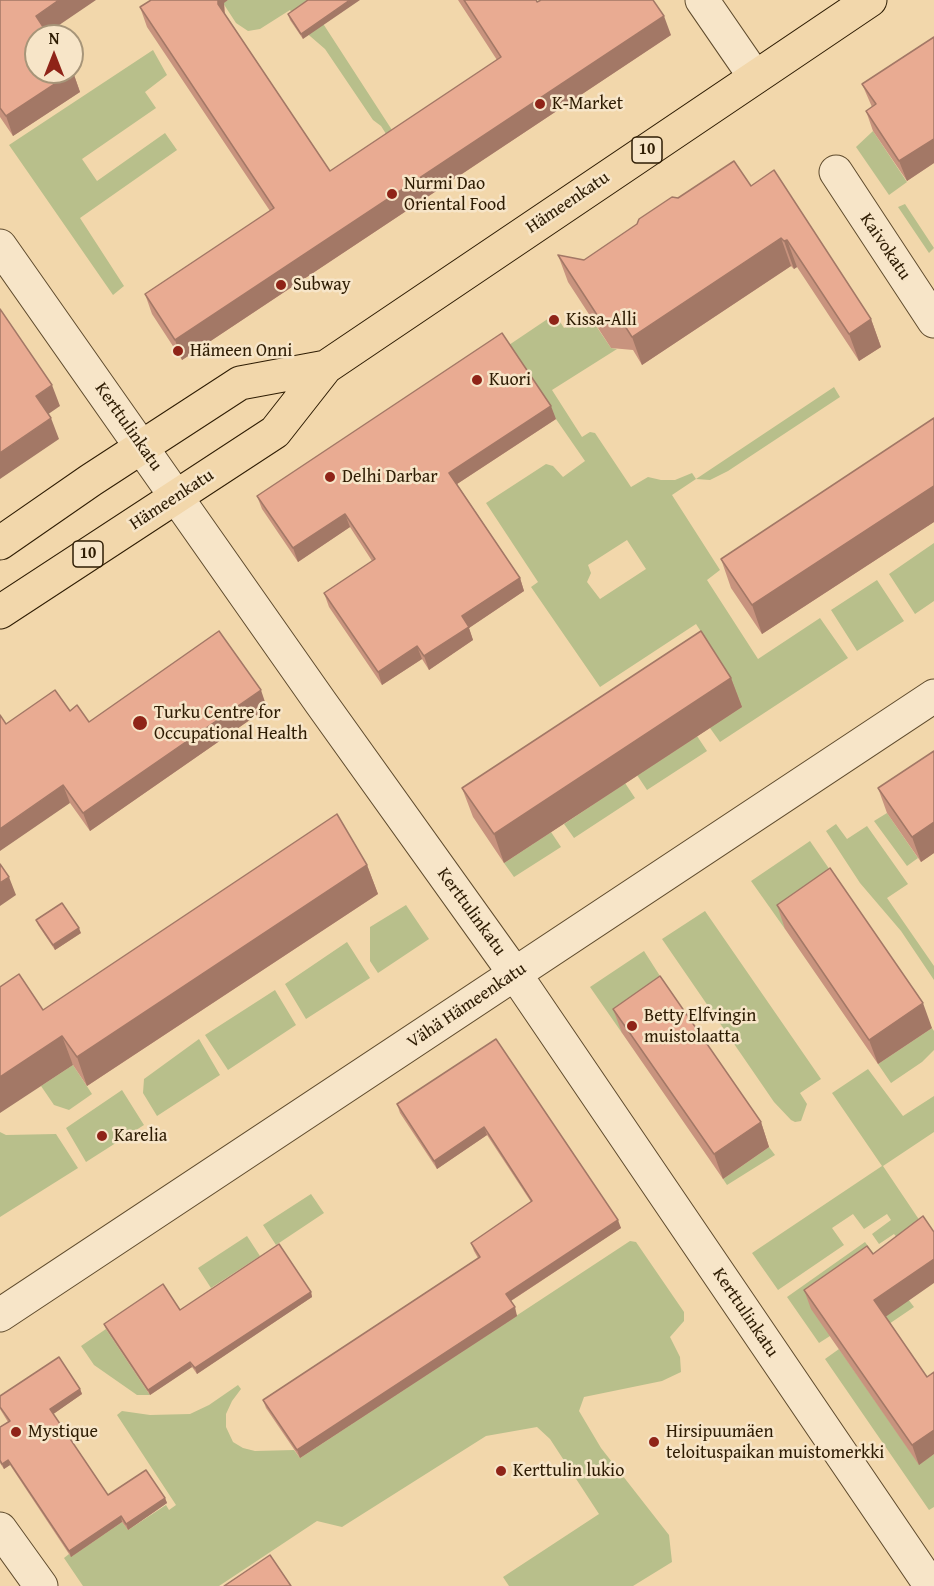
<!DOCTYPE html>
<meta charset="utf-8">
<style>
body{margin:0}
#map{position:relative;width:934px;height:1586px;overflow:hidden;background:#f2d7ab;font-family:"Gentium Book Plus",serif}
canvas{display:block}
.north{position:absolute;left:24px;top:24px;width:60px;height:60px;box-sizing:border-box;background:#f7e5c8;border:2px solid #a79579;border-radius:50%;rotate:0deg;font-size:16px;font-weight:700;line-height:24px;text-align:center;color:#2e1c03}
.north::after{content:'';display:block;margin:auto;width:21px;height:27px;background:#8f2418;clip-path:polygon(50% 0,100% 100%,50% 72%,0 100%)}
</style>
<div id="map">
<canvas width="934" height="1586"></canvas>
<div class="north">N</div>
</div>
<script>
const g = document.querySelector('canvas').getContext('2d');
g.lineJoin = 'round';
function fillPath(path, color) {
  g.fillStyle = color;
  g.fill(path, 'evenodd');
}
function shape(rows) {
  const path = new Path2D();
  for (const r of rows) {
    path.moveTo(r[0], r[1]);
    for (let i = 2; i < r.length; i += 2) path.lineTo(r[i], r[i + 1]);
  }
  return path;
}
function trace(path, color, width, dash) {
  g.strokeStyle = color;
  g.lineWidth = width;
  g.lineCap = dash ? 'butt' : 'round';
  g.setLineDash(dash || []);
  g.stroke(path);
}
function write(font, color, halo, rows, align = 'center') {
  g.font = font + ' "Gentium Book Plus",serif';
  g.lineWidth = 5;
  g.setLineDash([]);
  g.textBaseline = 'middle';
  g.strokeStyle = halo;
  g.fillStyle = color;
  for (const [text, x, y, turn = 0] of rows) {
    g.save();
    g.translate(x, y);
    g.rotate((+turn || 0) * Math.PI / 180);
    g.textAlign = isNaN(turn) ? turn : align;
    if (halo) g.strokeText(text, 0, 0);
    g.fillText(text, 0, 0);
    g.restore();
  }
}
fillPath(shape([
 [228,0,318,0,311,5,403,147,397,151,381,126,373,120,325,49,303,30,290,10,260,29,248,31,236,23,223,3],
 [153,50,167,75,145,92,156,108,82,159,97,181,165,133,177,150,80,218,124,286,113,295,9,145],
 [873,131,907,182,889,195,856,147],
 [905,204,934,248,929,253,898,207],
 [555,314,564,328,587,316,590,317,611,348,617,349,552,390,582,437,590,432,595,433,631,487,648,477,661,480,675,480,692,473,696,479,834,387,840,397,728,471,710,480,696,479,672,495,720,570,707,580,758,659,820,618,848,658,720,742,710,728,711,660,717,656,696,624,600,687,531,587,538,582,486,503,546,464,553,466,563,477,585,461,506,347],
 [627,540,646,569,600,599,587,582,591,573,588,565],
 [934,543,934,601,915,614,889,574],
 [877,580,904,621,857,651,831,610],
 [697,736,707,751,647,790,637,775],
 [625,783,635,798,574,838,564,824],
 [887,813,918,858,907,866,874,821],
 [836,824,847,839,867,826,908,884,887,898,934,966,934,980,901,931,860,883,826,831],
 [551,832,561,847,514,877,504,863],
 [810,841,843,889,785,929,751,881],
 [406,905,429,939,378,973,370,961,370,927],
 [705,911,821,1079,800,1093,807,1104,801,1121,795,1122,791,1120,774,1102,662,939],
 [347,942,370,978,306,1019,285,984],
 [644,951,667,987,622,1033,590,987],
 [275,990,296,1025,228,1070,205,1035],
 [932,1028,934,1031,934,1050,922,1062,891,1083,878,1064],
 [199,1039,220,1075,157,1116,143,1093,144,1079],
 [73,1065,92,1094,69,1110,54,1105,41,1086],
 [868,1069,903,1116,934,1096,934,1132,883,1166,922,1224,899,1240,894,1234,879,1244,872,1234,891,1220,887,1214,864,1229,853,1214,832,1228,844,1245,778,1290,752,1253,882,1166,832,1093],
 [122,1090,144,1125,86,1162,66,1128],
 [0,1132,6,1135,56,1134,78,1168,0,1217],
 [769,1147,775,1155,727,1185,723,1179],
 [311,1194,324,1213,276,1245,263,1225],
 [247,1236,260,1256,211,1288,198,1268],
 [630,1241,636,1242,684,1312,684,1321,670,1337,680,1357,681,1372,662,1381,584,1397,579,1411,601,1448,669,1535,672,1562,633,1586,509,1586,503,1577,599,1514,550,1439,537,1427,486,1436,342,1527,317,1521,219,1586,83,1586,64,1558,69,1554,72,1556,122,1522,128,1530,166,1505,169,1510,176,1505,117,1415,122,1411,150,1415,190,1414,209,1405,238,1385,241,1389,232,1401,226,1414,226,1427,233,1442,243,1448,255,1451,294,1450,300,1458],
 [865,1242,914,1307,886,1326,830,1336,819,1343,787,1297],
 [106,1329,150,1395,137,1395,94,1365,81,1346],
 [839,1349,919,1464,934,1454,934,1507,929,1510,825,1359]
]), '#b8bf8b');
const minor = shape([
 [702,0,755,77],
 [836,172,934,321],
 [0,246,321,703,515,974,931,1586],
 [0,1315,934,696],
 [0,1529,41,1586]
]);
const highway = shape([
 [0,543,91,480,240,383,326,367],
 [0,612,275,432,326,367,870,0]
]);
trace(minor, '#5f4b2d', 35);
trace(highway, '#2e1c03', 35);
trace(minor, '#f7e5c8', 33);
trace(highway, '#f2d7ab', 33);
fillPath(shape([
 [0,0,47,33,73,72,80,92,13,136,0,117],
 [308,0,303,39,290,20,288,14],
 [458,0,536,0,537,2,671,35,182,360,152,314,145,294,270,211,147,27,140,7,224,3,225,14,330,171,497,60],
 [934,37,934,163,907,181,873,131,866,111,872,107,862,84],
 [751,186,871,319,881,347,859,361,797,267,794,269,791,266,642,365,633,350,611,348,568,282,558,255,584,260,678,198],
 [934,418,934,522,762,634,731,588,721,559],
 [556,419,457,484,520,578,524,591,469,628,473,640,429,670,422,659,382,685,329,607,324,593,372,561,350,527,298,562,262,509,257,496],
 [731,678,742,707,504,863,473,817,462,788],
 [267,708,90,831,70,803,6,724,70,711,89,722],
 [934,751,934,853,921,862,887,813,878,788],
 [367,865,378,894,87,1086,73,1065,43,1010],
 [777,905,932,1028,878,1064,785,929],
 [36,920,81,933,55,950,38,925],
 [613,1009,761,1122,769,1147,723,1179,622,1033],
 [496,1039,621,1228,511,1301,517,1316,300,1458,266,1408,263,1400,478,1258,474,1251,471,1243,531,1202,487,1135,437,1169,400,1113,397,1104],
 [804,1290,886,1317,927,1377,934,1372,934,1454,919,1465,811,1309],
 [311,1292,312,1297,197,1374,192,1367,150,1395,106,1329,104,1324,180,1310],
 [80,1389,82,1394,53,1414,108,1495,165,1498,167,1503,128,1530,122,1522,71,1557,10,1465,4,1469,0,1463,0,1427,8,1422,0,1409,0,1396]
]), '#c8937e');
fillPath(shape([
 [59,0,96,0,43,36,36,16],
 [218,0,228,0,224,3,225,24,218,4],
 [350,0,360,0,303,39,301,34],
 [664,16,671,35,182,360,175,340],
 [73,72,80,92,13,136,6,116],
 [934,139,934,163,907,181,899,161],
 [781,238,791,266,642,365,632,337],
 [787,240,797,267,794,269,784,241],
 [871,319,881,347,859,361,849,334],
 [52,385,60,406,44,417,36,396],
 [551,406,556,419,454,486,449,473],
 [51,418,59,439,0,479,0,453],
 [934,486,934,522,762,634,752,605],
 [345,514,350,527,298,562,293,548],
 [520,578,524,591,469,628,473,640,429,670,424,656,462,616],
 [417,646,422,659,382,685,378,672],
 [731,678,742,707,504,863,494,834],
 [261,690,267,708,90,831,83,813],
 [63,785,70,803,0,851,0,829],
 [934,822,934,853,921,862,912,837],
 [367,865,378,894,87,1086,77,1057],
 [9,877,16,895,0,906,0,883],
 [79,928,81,933,55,950,53,945],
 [923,1003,932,1028,878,1064,869,1040],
 [62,1036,73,1065,0,1113,0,1077],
 [761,1122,769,1147,723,1179,714,1154],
 [484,1127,487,1135,437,1169,434,1161],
 [618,1220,621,1228,509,1302,506,1294],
 [934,1259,934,1283,881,1320,874,1300],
 [311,1292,312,1297,197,1374,195,1368],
 [515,1307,517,1316,300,1458,297,1450],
 [190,1362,192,1367,150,1395,148,1390],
 [80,1389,82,1394,52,1415,50,1409],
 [934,1430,934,1454,919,1465,912,1445],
 [8,1460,10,1465,4,1469,2,1464],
 [165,1498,167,1503,128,1530,126,1524],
 [121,1516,122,1522,71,1557,69,1551]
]), '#a37866');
const building = shape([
 [0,0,59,0,36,16,49,36,36,36,36,72,72,72,72,70,73,72,6,116,0,108,0,0],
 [151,0,218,0,218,4,330,171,501,57,464,0,536,0,537,2,541,0,653,0,664,16,175,340,145,294,274,208,140,7,151,0],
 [308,0,350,0,301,34,288,14,308,0],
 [934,37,934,139,899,161,866,111,876,104,862,84,934,37],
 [734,161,751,186,774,170,871,319,849,334,787,240,784,241,781,238,632,337,623,323,601,321,558,255,584,260,637,224,639,219,672,197,678,198,734,161],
 [0,309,52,385,36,396,51,418,0,453,0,309],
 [502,333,551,406,449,473,520,578,462,616,469,627,424,656,417,646,378,672,324,593,375,559,345,514,293,548,257,496,502,333],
 [934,418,934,486,752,605,721,559,934,418],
 [219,631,261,690,83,813,63,785,0,829,0,715,6,724,55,690,70,711,77,705,89,722,219,631],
 [701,631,731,678,494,834,462,788,701,631],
 [934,751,934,822,912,837,878,788,934,751],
 [337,814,367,865,77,1057,62,1036,0,1077,0,987,19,974,43,1010,337,814],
 [0,864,9,877,0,883,0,864],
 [830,868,923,1003,869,1040,777,905,830,868],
 [62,903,79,928,53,945,36,920,62,903],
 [660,976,761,1122,714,1154,613,1009,660,976],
 [496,1039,618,1220,506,1294,515,1307,297,1450,263,1400,480,1257,471,1243,532,1201,484,1127,434,1161,397,1104,496,1039],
 [923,1216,934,1232,934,1259,874,1300,927,1377,934,1372,934,1430,912,1445,804,1290,867,1246,873,1254,923,1216],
 [279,1244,311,1292,195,1368,190,1362,148,1390,104,1324,163,1284,180,1310,279,1244],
 [59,1357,80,1389,50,1409,108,1495,146,1470,165,1498,126,1524,121,1516,69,1551,8,1460,2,1464,0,1460,0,1427,10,1421,0,1407,0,1396,59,1357],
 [270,1555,291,1586,224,1586,270,1555]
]);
fillPath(building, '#e9ab92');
trace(building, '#a37866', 1.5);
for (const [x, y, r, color] of [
 [540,104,6,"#8f2418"],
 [392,194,6,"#8f2418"],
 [281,285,6,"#8f2418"],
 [554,320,6,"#8f2418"],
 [178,351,6,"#8f2418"],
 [477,380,6,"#8f2418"],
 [330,477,6,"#8f2418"],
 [140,723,8,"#8f2418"],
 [632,1026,6,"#8f2418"],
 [102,1136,6,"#8f2418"],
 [16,1432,6,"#8f2418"],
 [654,1442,6,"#8f2418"],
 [501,1471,6,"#8f2418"]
]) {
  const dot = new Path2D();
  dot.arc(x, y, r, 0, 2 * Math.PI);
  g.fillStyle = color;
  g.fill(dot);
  trace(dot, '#f7e5c8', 2);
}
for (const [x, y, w] of [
 [647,150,30],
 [88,554,30]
]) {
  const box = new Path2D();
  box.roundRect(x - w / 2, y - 13, w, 26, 4.5);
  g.fillStyle = '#f7e5c8';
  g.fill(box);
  trace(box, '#2e1c03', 1.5);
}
write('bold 16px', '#2e1c03', null, [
 ["10",647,150],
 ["10",88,554]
]);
write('18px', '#2e1c03', '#f7e5c8', [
 ["K-Market",552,104],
 ["Nurmi Dao",404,184],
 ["Oriental Food",404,205],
 ["Subway",293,285],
 ["Kissa-Alli",566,320],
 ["Hämeen Onni",190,351],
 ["Kuori",489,380],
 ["Delhi Darbar",342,477],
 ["Turku Centre for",154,713],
 ["Occupational Health",154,734],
 ["Betty Elfvingin",644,1016],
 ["muistolaatta",644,1037],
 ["Karelia",114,1136],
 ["Mystique",28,1432],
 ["Hirsipuumäen",666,1432],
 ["teloituspaikan muistomerkki",666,1453],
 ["Kerttulin lukio",513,1471]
], 'left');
write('18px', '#2e1c03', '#f7e5c8', [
 ["Hämeenkatu",568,203,-34],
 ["Kaivokatu",885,247,56],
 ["Kerttulinkatu",128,427,55],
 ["Hämeenkatu",172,500,-33],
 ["Kerttulinkatu",471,912,54],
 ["Vähä Hämeenkatu",467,1006,-34],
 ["Kerttulinkatu",745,1313,56]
]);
</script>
